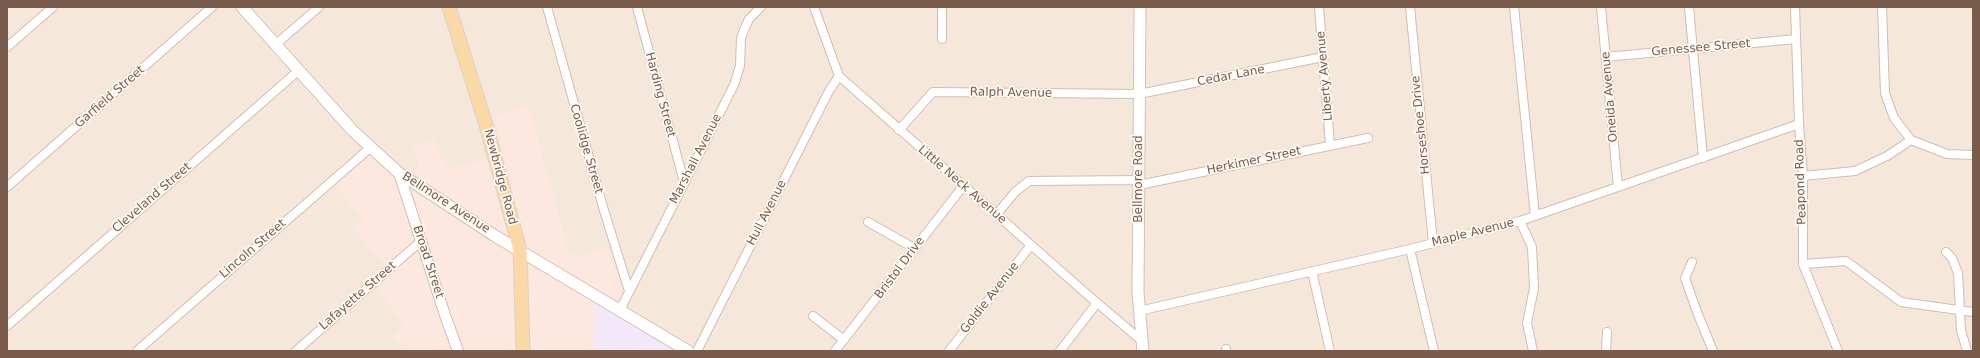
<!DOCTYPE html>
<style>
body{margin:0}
#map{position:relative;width:1980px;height:358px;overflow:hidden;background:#fdf6ec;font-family:"DejaVu Sans",sans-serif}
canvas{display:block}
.frame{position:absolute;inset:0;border:8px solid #7a5c4d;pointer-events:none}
</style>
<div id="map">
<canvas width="1980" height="358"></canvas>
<div class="frame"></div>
</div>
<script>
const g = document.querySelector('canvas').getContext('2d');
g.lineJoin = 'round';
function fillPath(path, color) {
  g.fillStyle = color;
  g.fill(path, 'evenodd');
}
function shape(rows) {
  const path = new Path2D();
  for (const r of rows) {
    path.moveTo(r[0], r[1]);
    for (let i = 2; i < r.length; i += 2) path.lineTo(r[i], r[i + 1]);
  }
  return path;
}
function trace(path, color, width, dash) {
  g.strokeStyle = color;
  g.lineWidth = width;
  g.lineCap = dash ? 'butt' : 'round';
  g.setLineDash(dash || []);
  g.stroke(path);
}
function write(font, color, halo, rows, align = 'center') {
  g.font = font + ' "DejaVu Sans",sans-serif';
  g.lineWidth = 3.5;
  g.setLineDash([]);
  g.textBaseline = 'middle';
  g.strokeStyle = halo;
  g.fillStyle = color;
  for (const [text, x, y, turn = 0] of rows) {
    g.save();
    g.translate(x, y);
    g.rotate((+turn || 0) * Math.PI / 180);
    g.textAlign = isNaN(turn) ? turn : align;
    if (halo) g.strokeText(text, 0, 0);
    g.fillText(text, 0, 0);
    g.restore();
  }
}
fillPath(shape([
 [7,7,1973,7,1973,351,7,351]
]), '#f5e8da');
fillPath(shape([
 [528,105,569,252,579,256,607,247,622,290,608,311,595,303,594,351,404,351,393,337,404,324,377,289,388,279,383,263,353,228,364,219,332,182,370,150,405,178,419,170,414,146,434,139,447,171,505,152,493,116]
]), '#fde8e0');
fillPath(shape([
 [595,303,608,311,676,351,594,351]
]), '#f3e8fa');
const minor = shape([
 [547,7,603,207,629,291],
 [637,7,684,182],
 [814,7,839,76,1089,296,1142,341],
 [1319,7,1330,145],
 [1410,7,1433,243],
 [1514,7,1535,216],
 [1601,7,1618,187],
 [1689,7,1703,158],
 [1795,7,1799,124,1803,176,1803,264,1838,351],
 [1882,7,1885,93,1894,118,1911,140,1947,154,1973,155],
 [942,39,942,7],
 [275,45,319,7],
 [7,47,53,7],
 [1606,57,1796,39],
 [899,130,933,92,1139,94,1323,57],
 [1803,176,1855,171,1887,156,1911,140],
 [1139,185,1368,138],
 [7,187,212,7],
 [996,215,1015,192,1029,181,1139,180],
 [1520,221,1532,247,1534,288,1527,323,1533,351],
 [868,222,914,248],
 [1410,249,1434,351],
 [1946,252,1952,258,1958,273,1961,330,1967,351],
 [1692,262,1685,278,1697,312,1713,351],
 [1803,264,1846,261,1901,302,1973,312],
 [1312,271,1330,351],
 [620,310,734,85,740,66,741,38,744,30,749,19,761,7],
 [1139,311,1410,249,1520,221,1799,124],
 [813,316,844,340],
 [7,326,298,71],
 [1226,349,1226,351],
 [137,351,370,148],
 [296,351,421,241],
 [697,351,829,91,839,76],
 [835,351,964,185],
 [949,351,1031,245],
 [1060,351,1097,303],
 [1606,351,1607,332]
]);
const tertiary = shape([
 [399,173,446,318,458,351]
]);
const secondary = shape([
 [242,7,353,131,399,173,495,236,688,351],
 [1140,7,1138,292,1143,351]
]);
const primary = shape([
 [449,7,486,125,520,250,523,351]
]);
trace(minor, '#d1beb0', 10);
trace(tertiary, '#d1beb0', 12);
trace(secondary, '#d6c0b0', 13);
trace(primary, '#dad1cd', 15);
trace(minor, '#fff', 8);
trace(tertiary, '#fff', 10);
trace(secondary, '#fff', 11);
trace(primary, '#fbd9a5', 13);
write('12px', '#7a5c4d', '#fffaf3', [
 ["Genessee Street",1701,48,-5],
 ["Cedar Lane",1231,76,-11],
 ["Liberty Avenue",1325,76,-95],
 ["Ralph Avenue",1011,93,1],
 ["Harding Street",660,95,75],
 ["Garfield Street",110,97,-41],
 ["Oneida Avenue",1610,97,-95],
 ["Horseshoe Drive",1421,125,-96],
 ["Coolidge Street",586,149,74],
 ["Marshall Avenue",696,159,-63],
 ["Herkimer Street",1254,161,-12],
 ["Newbridge Road",500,177,75],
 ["Bellmore Road",1139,179,-90],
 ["Peapond Road",1801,182,-92],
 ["Little Neck Avenue",962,185,41],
 ["Cleveland Street",152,198,-41],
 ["Bellmore Avenue",446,203,33],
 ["Hull Avenue",767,213,-63],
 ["Maple Avenue",1473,233,-14],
 ["Lincoln Street",253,249,-41],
 ["Broad Street",428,262,72],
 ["Bristol Drive",900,268,-53],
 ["Lafayette Street",358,296,-41],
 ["Goldie Avenue",990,298,-52]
]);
</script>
